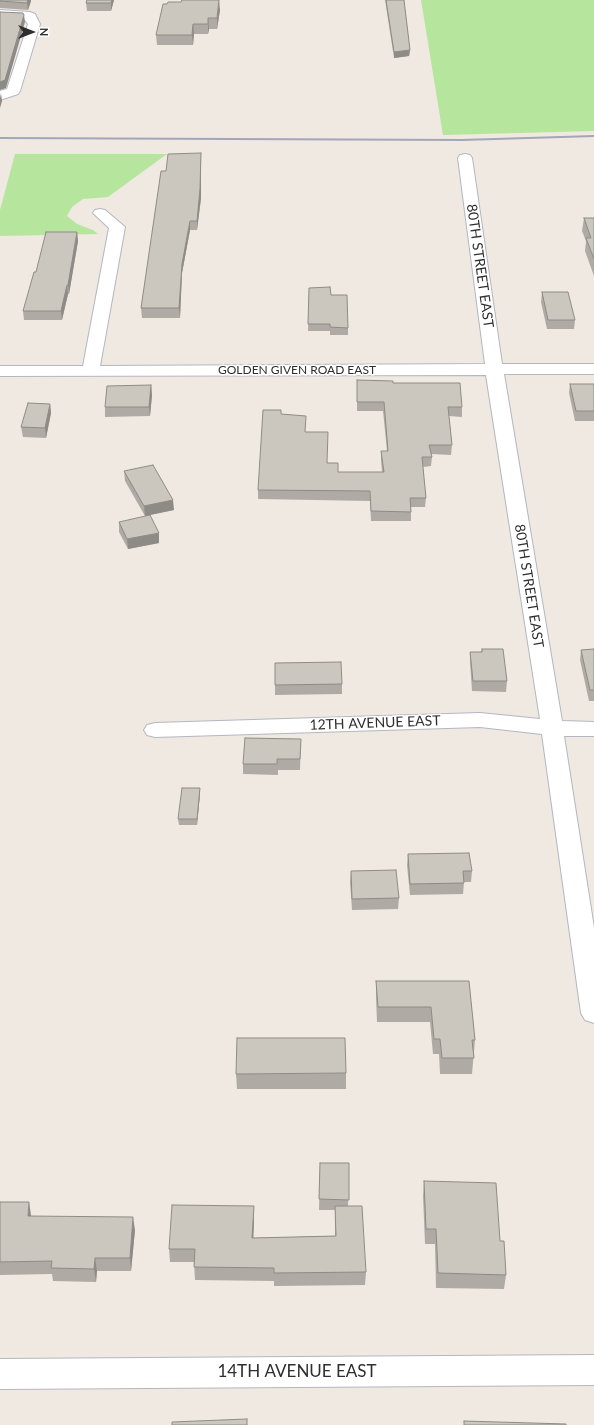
<!DOCTYPE html>
<style>
body{margin:0}
#map{position:relative;width:594px;height:1425px;overflow:hidden;background:#efe9e1;font-family:Lato,sans-serif}
canvas{display:block}
.north{position:absolute;left:12px;top:12px;width:40px;height:40px;-webkit-text-stroke:3px #fff;paint-order:stroke;rotate:90deg;font-size:11px;font-weight:700;line-height:16px;text-align:center;color:#2e2e2e}
.north::after{content:'';display:block;margin:auto;width:14px;height:18px;background:#2e2e2e;clip-path:polygon(50% 0,100% 100%,50% 72%,0 100%)}
</style>
<div id="map">
<canvas width="594" height="1425"></canvas>
<div class="north">N</div>
</div>
<script>
const g = document.querySelector('canvas').getContext('2d');
g.lineJoin = 'round';
function fillPath(path, color) {
  g.fillStyle = color;
  g.fill(path, 'evenodd');
}
function shape(rows) {
  const path = new Path2D();
  for (const r of rows) {
    path.moveTo(r[0], r[1]);
    for (let i = 2; i < r.length; i += 2) path.lineTo(r[i], r[i + 1]);
  }
  return path;
}
function trace(path, color, width, dash) {
  g.strokeStyle = color;
  g.lineWidth = width;
  g.lineCap = dash ? 'butt' : 'round';
  g.setLineDash(dash || []);
  g.stroke(path);
}
function write(font, color, halo, rows, align = 'center') {
  g.font = font + ' Lato,sans-serif';
  g.lineWidth = 3;
  g.setLineDash([]);
  g.textBaseline = 'middle';
  g.strokeStyle = halo;
  g.fillStyle = color;
  for (const [text, x, y, turn = 0] of rows) {
    g.save();
    g.translate(x, y);
    g.rotate((+turn || 0) * Math.PI / 180);
    g.textAlign = isNaN(turn) ? turn : align;
    if (halo) g.strokeText(text, 0, 0);
    g.fillText(text, 0, 0);
    g.restore();
  }
}
fillPath(shape([
 [421,0,594,0,594,131,443,135],
 [15,154,167,154,108,197,83,199,72,207,67,216,77,224,93,230,98,234,0,236,0,210]
]), '#b6e59e');
const minor = shape([
 [0,10,30,12,35,14,40,24,20,91,18,94,0,100,0,91,7,89,28,24,24,19,0,18,0,10],
 [465,154,470,155,472,158,502,364,594,364,594,374,504,374,562,721,594,722,594,736,564,736,594,928,594,1023,585,1020,581,1013,542,734,480,727,155,737,147,735,144,730,147,725,155,723,480,713,540,719,486,375,0,376,0,366,83,366,109,228,93,213,95,210,100,209,105,210,125,227,100,366,485,364,458,158,460,155,465,154],
 [594,1355,594,1385,0,1389,0,1359,594,1355]
]);
trace(minor, '#b4b7c1', 2);
fillPath(minor, '#fff');
trace(shape([
 [0,138,462,140,594,136]
]), '#a3a6b8', 2);
fillPath(shape([
 [0,0,31,0,31,1,28,10,0,8],
 [114,0,111,11,87,11,86,3],
 [385,0,404,0,410,50,409,56,394,58],
 [220,10,217,29,209,29,208,34,194,34,193,45,157,45,156,35],
 [201,153,201,198,197,230,190,230,182,273,180,318,142,318,141,308,166,171],
 [584,218,594,218,594,276,585,251,586,241,582,231],
 [77,232,78,241,69,294,68,294,62,320,24,320,23,311,36,272],
 [309,288,331,295,348,328,348,335,330,335,330,331,308,331],
 [542,292,575,320,574,329,547,329,541,302],
 [357,380,393,383,462,407,462,417,449,416,452,445,451,455,431,454,432,457,431,466,423,467,426,498,425,507,411,507,411,521,371,521,370,501,258,499,258,490,281,414,328,463,338,472,382,472,381,460,381,451,387,451,383,411,357,411],
 [570,384,594,384,594,421,575,421,569,393],
 [151,385,152,395,150,416,105,417,105,407],
 [50,404,51,413,46,438,23,437,21,427],
 [124,471,174,510,145,516,125,481],
 [119,522,159,543,128,549,119,532],
 [482,649,507,681,506,692,472,691,470,662,470,652,481,652],
 [594,649,594,701,589,701,580,660,581,650],
 [275,663,342,684,342,694,275,695],
 [301,739,300,770,278,770,278,775,243,774,243,764],
 [200,788,200,794,197,825,179,825,178,819],
 [408,854,472,871,471,882,464,882,463,894,410,895,407,865],
 [351,871,399,898,398,909,352,910,350,882],
 [376,981,469,981,475,1040,472,1074,440,1074,439,1054,433,1054,430,1022,377,1022,376,997],
 [346,1073,346,1089,237,1089,236,1074],
 [320,1163,349,1163,348,1206,366,1272,365,1285,274,1286,274,1281,195,1280,194,1262,170,1262,169,1249,254,1219,253,1238,335,1236,335,1210,319,1210],
 [424,1181,500,1241,506,1275,504,1289,436,1288,435,1244,425,1244,423,1196],
 [0,1202,31,1216,135,1230,131,1271,97,1271,96,1282,53,1281,52,1274,0,1275]
]), '#afaba4');
fillPath(shape([
 [28,0,31,0,31,1,28,10,27,3],
 [112,0,114,0,111,11,111,3],
 [219,0,220,10,217,29,217,18],
 [24,15,25,22,6,88,0,90,0,82],
 [208,18,209,29,208,34],
 [193,24,194,34,193,45,192,35],
 [410,50,409,56,394,58,394,52],
 [1,93,2,101,0,108,0,98],
 [201,153,201,198,197,230,197,221],
 [190,221,190,230,182,273,180,318,179,308,182,264],
 [77,232,78,241,69,294,68,285],
 [67,285,68,294,62,320,61,311],
 [151,385,152,395,150,416,149,407],
 [50,404,51,413,46,438,45,428],
 [173,500,174,510,145,516,144,506],
 [159,533,159,543,128,549,127,539],
 [200,788,200,794,197,825,197,819],
 [29,1202,31,1215,30,1229,28,1216],
 [254,1206,254,1219,253,1251,252,1238],
 [133,1217,135,1230,131,1271,130,1258],
 [95,1258,97,1271,96,1282,94,1269]
]), '#8e8b86');
const building = shape([
 [0,0,28,0,27,3,0,1,0,0],
 [87,0,112,0,111,3,86,3,87,0],
 [182,0,219,0,217,18,208,18,208,24,193,24,192,35,156,35,163,4,167,4,168,2,181,2,182,0],
 [386,0,404,0,410,50,394,52,386,0],
 [0,12,23,13,24,15,5,80,0,82,0,12],
 [201,153,200,189,197,221,190,221,182,264,179,308,141,308,161,171,166,171,168,154,201,153],
 [584,218,594,218,594,259,586,238,591,238,584,218],
 [46,232,77,232,68,285,67,285,61,311,23,311,34,272,36,272,46,232],
 [330,287,331,295,347,295,348,328,330,327,330,324,308,324,309,288,330,287],
 [542,292,568,292,575,320,548,320,542,292],
 [357,380,393,381,393,383,460,383,462,407,448,407,452,445,429,445,432,457,422,457,426,498,410,498,411,512,371,511,370,491,258,490,263,410,281,410,281,414,306,416,305,432,328,432,327,463,338,463,338,472,384,472,381,451,388,451,384,402,357,402,357,380],
 [570,384,594,384,594,411,576,411,570,384],
 [151,385,149,407,105,407,107,386,151,385],
 [28,403,50,404,45,428,21,427,28,403],
 [153,465,173,500,144,506,124,471,153,465],
 [150,515,159,533,127,539,119,522,150,515],
 [482,649,503,649,507,681,473,681,470,652,482,652,482,649],
 [594,649,594,690,590,690,581,650,594,649],
 [341,662,342,684,275,685,275,663,341,662],
 [245,738,301,739,300,759,277,759,277,764,243,764,245,738],
 [182,788,200,788,197,819,178,819,182,788],
 [469,853,472,871,463,871,464,883,410,884,408,854,469,853],
 [396,870,399,898,352,899,351,871,396,870],
 [376,981,469,981,475,1040,472,1040,474,1058,442,1058,440,1039,434,1039,431,1007,378,1007,376,981],
 [237,1038,345,1038,346,1073,236,1074,237,1038],
 [320,1163,349,1163,349,1200,319,1199,320,1163],
 [424,1181,496,1183,500,1241,504,1241,506,1275,438,1273,436,1229,426,1229,424,1181],
 [0,1202,29,1202,28,1216,133,1217,130,1258,95,1258,94,1269,51,1268,52,1261,0,1262,0,1202],
 [172,1205,254,1206,252,1238,336,1236,335,1206,362,1206,366,1272,274,1273,274,1268,194,1267,195,1249,169,1249,172,1205],
 [247,1419,247,1425,172,1425,172,1422,247,1419],
 [464,1421,566,1424,566,1425,464,1425,464,1421]
]);
fillPath(building, '#cbc7bf');
trace(building, '#8e8b86', 1);
write('12px', '#2e2e2e', '#fff', [
 ["GOLDEN GIVEN ROAD EAST",297,370]
]);
write('14px', '#2e2e2e', '#fff', [
 ["80TH STREET EAST",480,266,82],
 ["80TH STREET EAST",529,586,81],
 ["12TH AVENUE EAST",375,723,-2]
]);
write('17px', '#2e2e2e', '#fff', [
 ["14TH AVENUE EAST",297,1372]
]);
</script>
